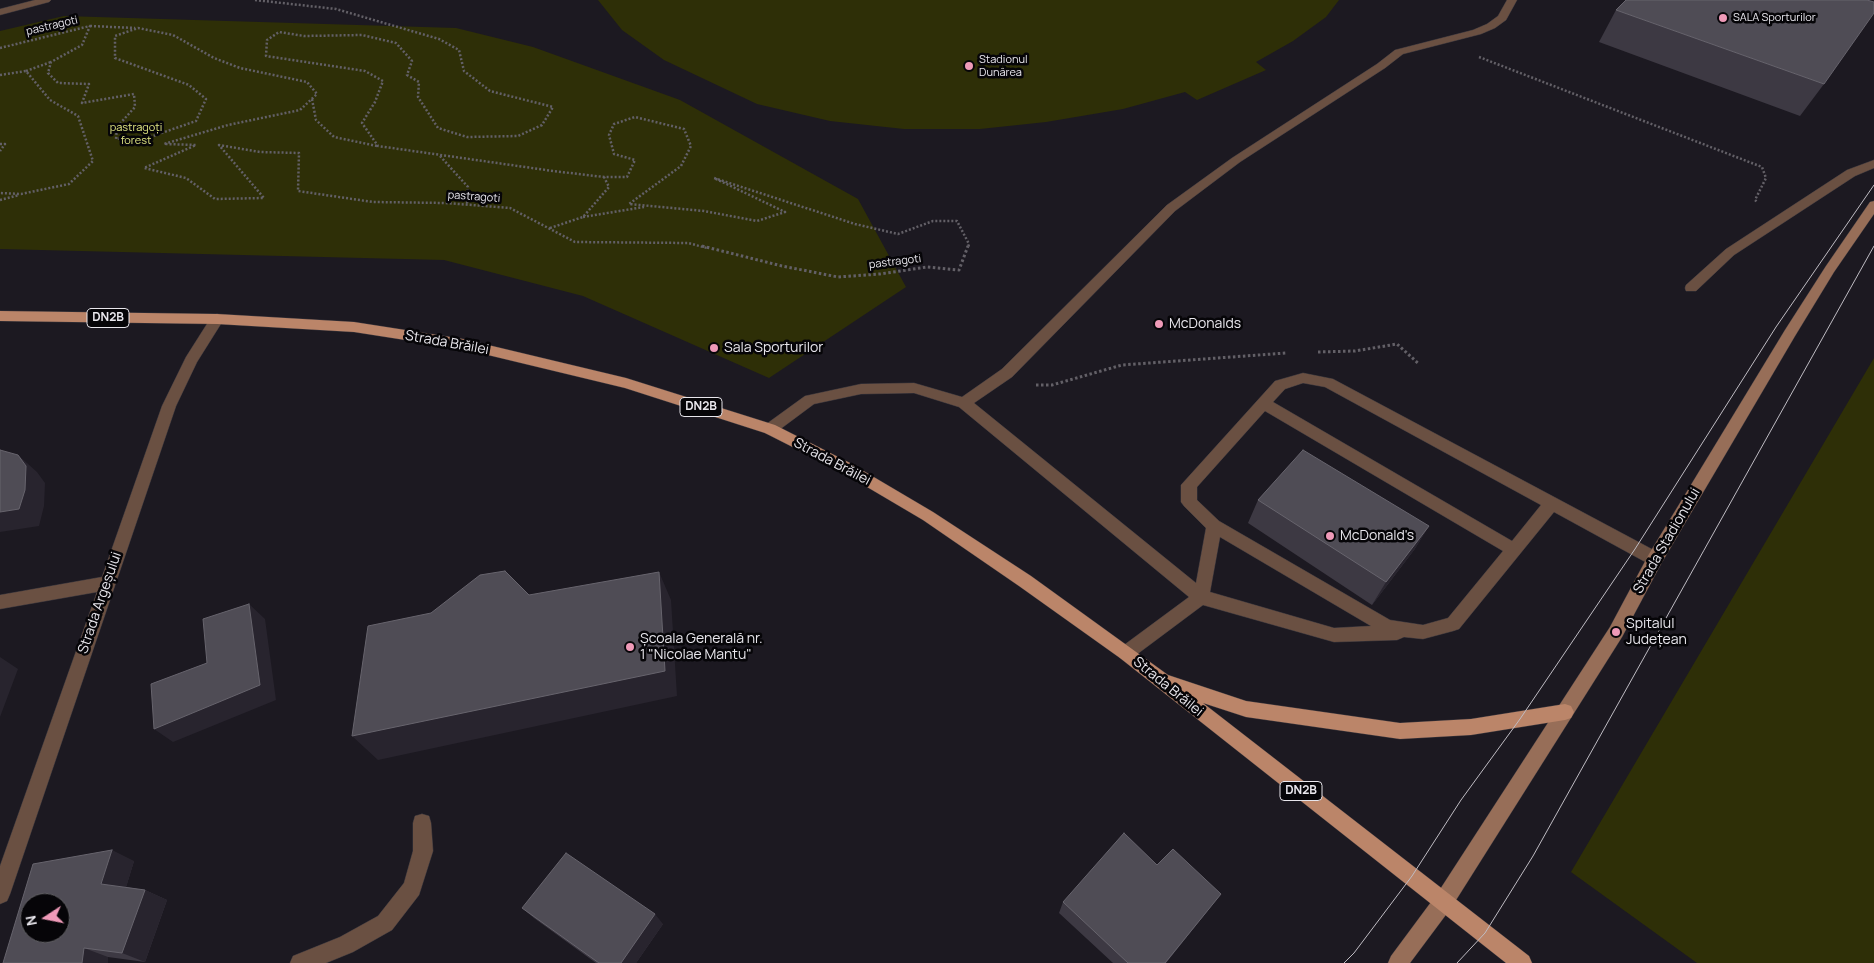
<!DOCTYPE html>
<meta charset="utf-8">
<style>
body{margin:0}
#map{position:relative;width:1874px;height:963px;overflow:hidden;background:#1c1921;font-family:Manrope,sans-serif}
canvas{display:block}
.north{position:absolute;left:20px;top:893px;width:50px;height:50px;box-sizing:border-box;background:#060508;border:1px solid #605f63;border-radius:50%;rotate:259deg;font-size:14px;font-weight:700;line-height:20px;text-align:center;color:#e8e6ec}
.north::after{content:'';display:block;margin:auto;width:18px;height:22px;background:#ef9ab8;clip-path:polygon(50% 0,100% 100%,50% 72%,0 100%)}
</style>
<div id="map">
<canvas width="1874" height="963"></canvas>
<div class="north">N</div>
</div>
<script>
const g = document.querySelector('canvas').getContext('2d');
g.lineJoin = 'round';
function fillPath(path, color) {
  g.fillStyle = color;
  g.fill(path, 'evenodd');
}
function shape(rows) {
  const path = new Path2D();
  for (const r of rows) {
    path.moveTo(r[0], r[1]);
    for (let i = 2; i < r.length; i += 2) path.lineTo(r[i], r[i + 1]);
  }
  return path;
}
function trace(path, color, width, dash) {
  g.strokeStyle = color;
  g.lineWidth = width;
  g.lineCap = dash ? 'butt' : 'round';
  g.setLineDash(dash || []);
  g.stroke(path);
}
function write(font, color, halo, rows, align = 'center') {
  g.font = font + ' Manrope,sans-serif';
  g.lineWidth = 5;
  g.setLineDash([]);
  g.textBaseline = 'middle';
  g.strokeStyle = halo;
  g.fillStyle = color;
  for (const [text, x, y, turn = 0] of rows) {
    g.save();
    g.translate(x, y);
    g.rotate((+turn || 0) * Math.PI / 180);
    g.textAlign = isNaN(turn) ? turn : align;
    if (halo) g.strokeText(text, 0, 0);
    g.fillText(text, 0, 0);
    g.restore();
  }
}
fillPath(shape([
 [598,0,1339,0,1326,17,1293,41,1256,62,1266,70,1197,100,1185,92,1123,109,1046,122,980,129,904,129,830,121,757,104,664,60,622,30],
 [64,16,456,28,533,47,680,100,858,199,906,287,769,378,583,296,444,260,0,249,0,31],
 [1874,358,1874,963,1697,963,1571,872]
]), '#2e2f07');
const lane = shape([
 [35,0,51,0,49,2,0,15,0,9,35,0],
 [1507,0,1517,0,1506,20,1495,28,1481,34,1403,54,1385,68,1240,162,1175,211,1012,377,974,403,1196,583,1206,528,1184,506,1181,502,1181,485,1275,381,1303,373,1333,379,1661,554,1663,559,1661,564,1655,566,1649,564,1554,512,1459,629,1453,631,1423,639,1404,637,1397,640,1334,642,1203,605,1132,658,1126,661,1120,658,1118,653,1120,648,1189,597,959,407,914,393,861,394,814,404,775,433,770,435,765,433,763,429,765,425,805,396,861,384,914,383,962,397,1002,369,1167,205,1232,158,1377,64,1395,50,1473,30,1487,24,1498,16,1507,0],
 [1303,383,1325,387,1541,505,1512,541,1273,402,1285,389,1303,383],
 [1265,411,1503,551,1448,618,1423,625,1390,620,1219,521,1197,500,1197,487,1265,411],
 [1220,537,1371,626,1334,628,1210,592,1220,537],
 [1874,160,1874,168,1855,176,1734,255,1696,291,1686,291,1685,288,1686,285,1726,249,1847,170,1874,160]
]);
const street = shape([
 [217,314,222,316,224,319,197,362,176,406,10,894,7,901,0,904,0,866,97,592,0,609,0,595,102,577,162,406,186,357,212,316,217,314],
 [422,814,429,816,431,823,433,851,419,895,392,930,353,952,326,963,290,963,293,956,340,937,378,916,404,883,413,851,413,823,415,816,422,814]
]);
const secondary = shape([
 [1874,201,1874,214,1834,272,1795,336,1661,564,1622,637,1451,908,1410,963,1388,963,1391,956,1437,894,1610,627,1649,554,1785,330,1826,266,1870,202,1874,201]
]);
const primary = shape([
 [0,311,217,314,354,322,463,339,626,378,775,425,850,463,933,512,1031,576,1168,675,1246,701,1400,723,1471,719,1565,704,1571,706,1574,712,1571,718,1565,720,1471,735,1400,739,1246,717,1203,703,1529,956,1532,963,1506,963,1120,658,1019,586,923,520,840,471,765,433,625,388,463,349,354,332,217,324,0,321,0,311]
]);
trace(lane, '#39363d', 1);
trace(street, '#39363d', 1);
trace(secondary, '#39363d', 1);
trace(primary, '#39363d', 1);
trace(shape([
 [255,0,336,9,439,39,459,50,464,71,490,91,553,107,542,125,518,136,467,137,438,128,418,97,419,82,407,75,412,61,396,43,362,35,304,36,279,32,267,40,266,56,365,71,383,81,375,102,362,123,378,146,553,171,604,177,627,177,635,160,614,154,609,135,614,124,635,117,684,129,691,146,681,166,629,204,704,211,757,221,785,212,714,178,855,224,898,234,933,221,957,221,969,244,968,248],
 [90,26,135,28],
 [0,48,90,26,82,45,51,62,48,73,58,83,89,84,82,103,134,94,135,107,117,127,116,139,153,136,196,121,206,99,189,85,115,58,115,36,138,28,173,35,214,58,240,68,307,82,317,94,300,110,228,125,164,144,196,145,144,168,186,178,215,199,264,198,219,145,260,152,299,153,298,191,373,202,446,203,510,208,575,242,688,243,707,248],
 [1479,57,1762,167,1766,178,1755,200,1757,202],
 [26,71,51,62],
 [0,75,26,71,50,100,78,116,93,161,69,184,21,194,0,193],
 [312,99,316,120,334,137,377,146],
 [0,144,5,144,0,151],
 [440,156,468,187,467,205],
 [0,200,19,195],
 [583,217,644,207],
 [550,228,583,217,609,187,604,177]
]), '#636067', 2.5, [2, 2]);
trace(shape([
 [702,246,782,266,838,277,880,274,927,267,959,270,968,246],
 [1318,352,1355,351,1397,344,1419,364],
 [1036,385,1052,385,1122,365,1286,353]
]), '#636067', 3, [2.5, 2.5]);
fillPath(lane, '#6a5042');
fillPath(street, '#6a5042');
fillPath(secondary, '#976e58');
fillPath(primary, '#bb8569');
trace(shape([
 [1344,963,1354,953,1412,876,1461,800,1520,719,1635,549,1776,327,1874,185],
 [1457,963,1485,933,1533,856,1874,246]
]), '#bfbcc3', 1);
fillPath(shape([
 [1616,10,1824,84,1800,116,1599,42],
 [1258,500,1429,526,1414,550,1372,605,1248,523],
 [134,861,126,887,145,890,167,900,145,962,108,957,3,963],
 [1157,865,1221,894,1166,963,1113,963,1059,913,1063,902],
 [522,908,663,924,636,963,596,963,534,918]
]), '#3d3943');
fillPath(shape([
 [18,455,37,472,45,483,44,506,39,526,0,532,0,512],
 [1429,526,1414,550,1372,605,1386,582],
 [659,572,671,600,677,696,378,760,352,736],
 [249,604,265,619,276,700,173,742,154,729,260,685],
 [0,657,18,669,0,717],
 [112,850,134,861,124,894,101,884],
 [145,890,167,900,145,962,122,953],
 [655,914,663,924,636,963,621,963],
 [84,948,108,957,108,963,82,963]
]), '#28242e');
const building = shape([
 [1626,0,1867,0,1874,2,1874,13,1824,84,1616,10,1626,0],
 [0,450,18,455,26,466,25,490,19,509,0,512,0,450],
 [1303,450,1429,526,1386,582,1258,500,1303,450],
 [505,571,529,595,659,572,665,671,352,736,368,626,431,613,480,575,505,571],
 [249,604,260,685,154,729,151,684,207,663,203,619,249,604],
 [1124,833,1157,865,1173,849,1221,894,1165,963,1128,963,1063,902,1124,833],
 [112,850,101,884,145,890,122,953,84,948,82,963,3,963,33,864,112,850],
 [30,903,60,903,60,933,30,933,30,903],
 [566,853,655,914,621,963,599,963,522,908,566,853]
]);
fillPath(building, '#4f4c55');
trace(building, '#67646d', 1);
for (const [x, y, r, color] of [
 [1723,18,5,"#ef9ab8"],
 [969,66,5,"#ef9ab8"],
 [1159,324,5,"#ef9ab8"],
 [714,348,5,"#ef9ab8"],
 [1330,536,5,"#ef9ab8"],
 [1616,632,5,"#ef9ab8"],
 [630,647,5,"#ef9ab8"]
]) {
  const dot = new Path2D();
  dot.arc(x, y, r, 0, 2 * Math.PI);
  g.fillStyle = color;
  g.fill(dot);
  trace(dot, '#060508', 2);
}
write('11px', '#e8e6ec', '#060508', [
 ["SALA Sporturilor",1733,18],
 ["Stadionul",979,60],
 ["Dunărea",979,73]
], 'left');
write('11px', '#e8e6ec', '#060508', [
 ["pastragoti",52,26,-13],
 ["pastragoti",474,197,4],
 ["pastragoti",895,262,-7]
]);
write('11px', '#e2e784', '#060508', [
 ["pastragoți",136,128],
 ["forest",136,141]
]);
for (const [x, y, w] of [
 [108,318,42],
 [701,407,42],
 [1301,791,42]
]) {
  const box = new Path2D();
  box.roundRect(x - w / 2, y - 9.5, w, 19, 4);
  g.fillStyle = '#060508';
  g.fill(box);
  trace(box, '#e8e6ec', 1);
}
write('bold 12px', '#e8e6ec', null, [
 ["DN2B",108,318],
 ["DN2B",701,407],
 ["DN2B",1301,791]
]);
write('14px', '#e8e6ec', '#060508', [
 ["McDonalds",1169,324],
 ["Sala Sporturilor",724,348],
 ["McDonald's",1340,536],
 ["Spitalul",1626,624],
 ["Județean",1626,640],
 ["Școala Generală nr.",640,639],
 ["1 \"Nicolae Mantu\"",640,655]
], 'left');
write('14px', '#e8e6ec', '#060508', [
 ["Strada Brăilei",447,343,10],
 ["Strada Brăilei",832,462,28],
 ["Strada Stadionului",1667,541,-60],
 ["Strada Argeșului",100,603,-71],
 ["Strada Brăilei",1168,687,39]
]);
</script>
